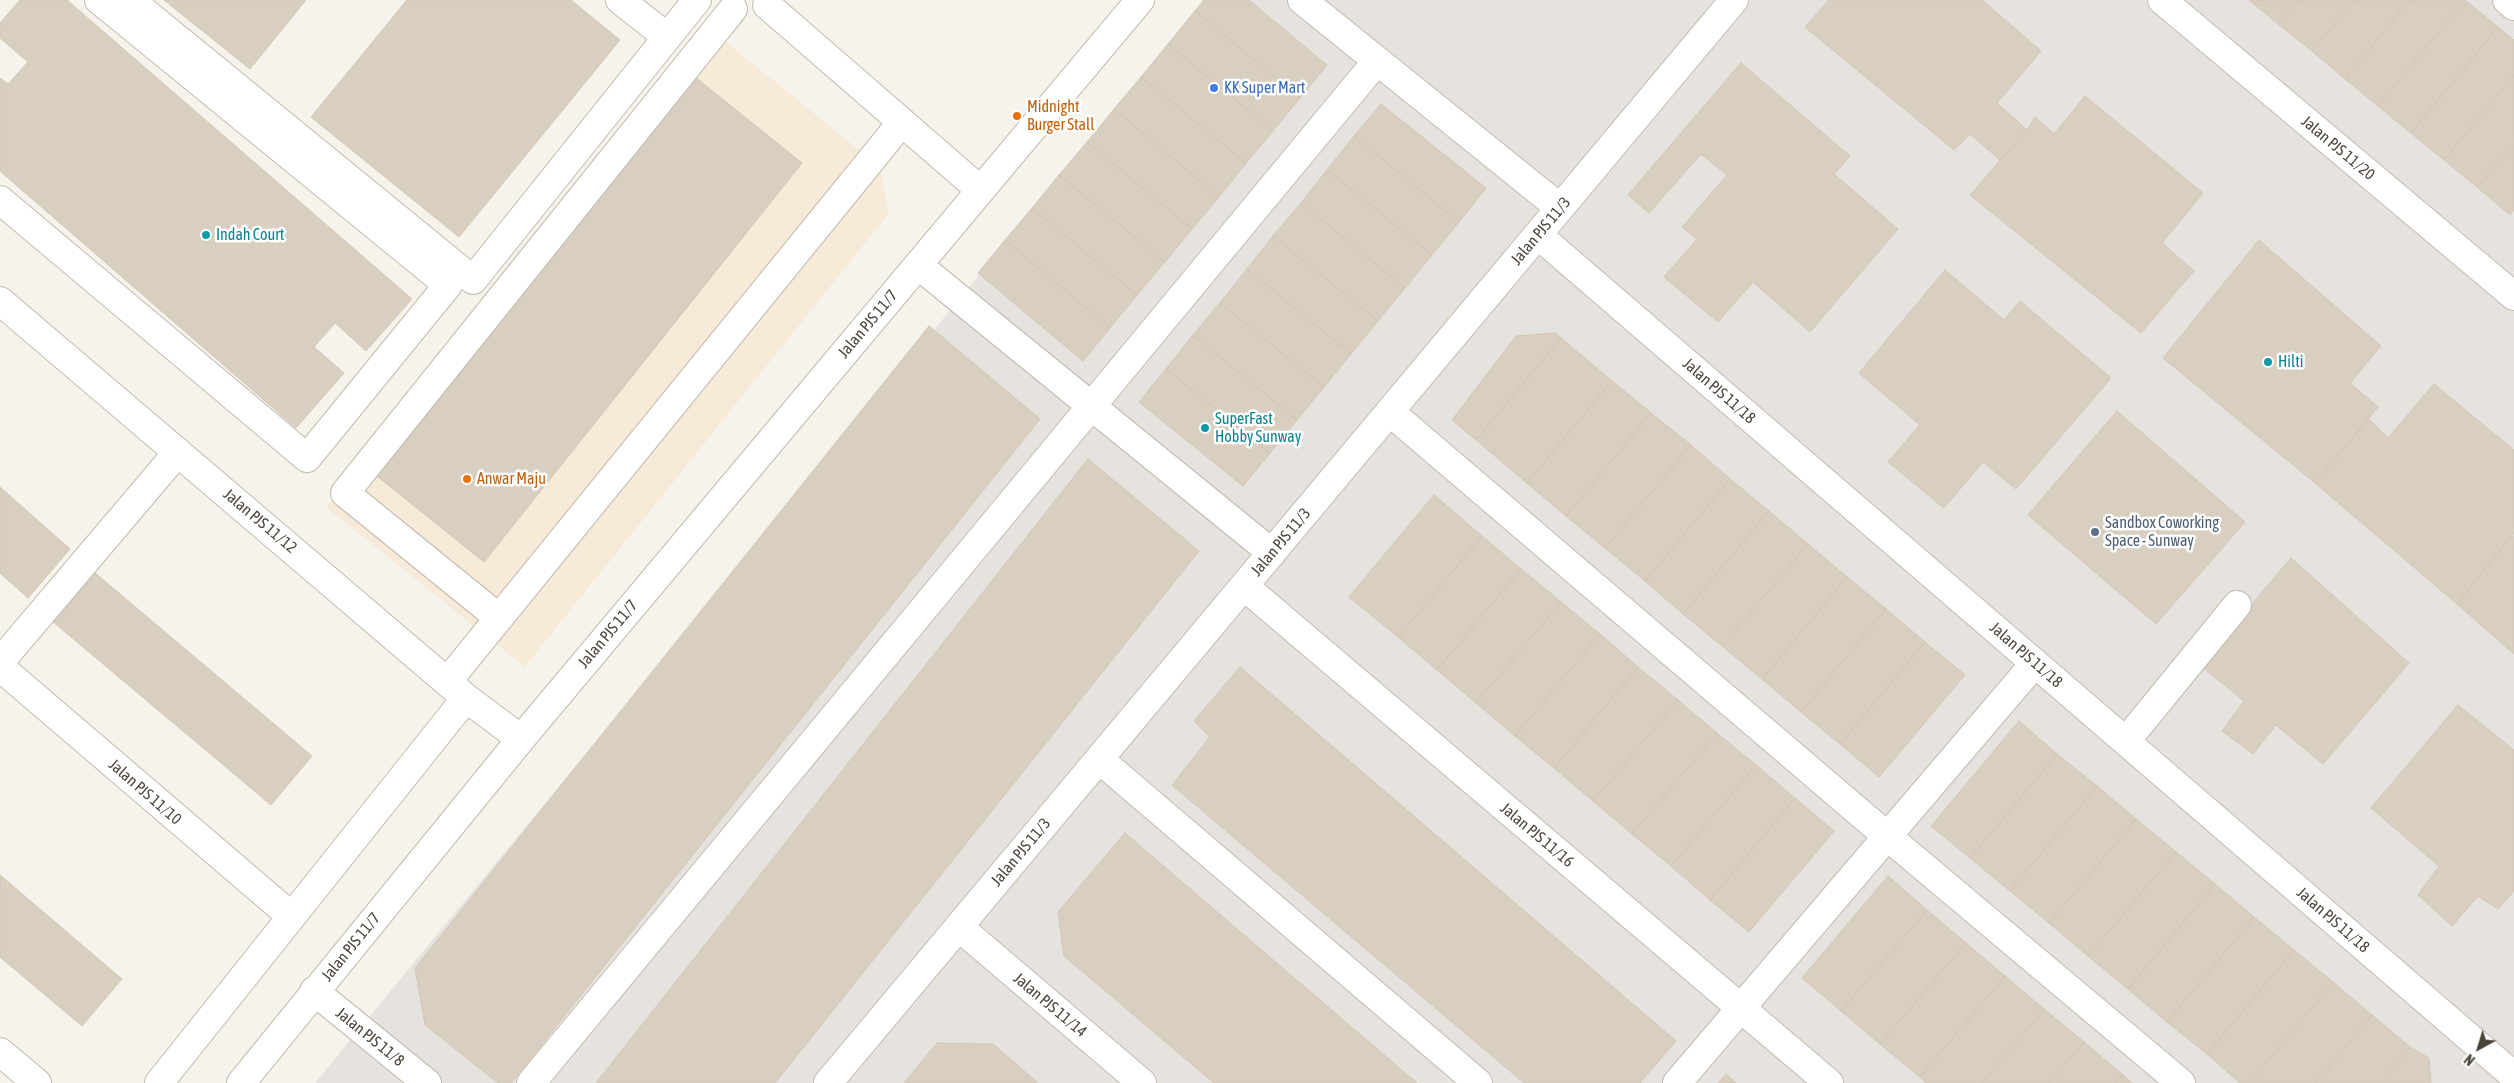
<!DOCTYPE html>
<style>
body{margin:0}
#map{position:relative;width:2514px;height:1083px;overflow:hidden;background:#f6f3ec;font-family:"Asap Condensed",sans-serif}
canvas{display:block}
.north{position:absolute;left:2454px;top:1023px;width:50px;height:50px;-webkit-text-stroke:4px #fff;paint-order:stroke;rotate:219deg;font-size:14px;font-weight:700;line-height:20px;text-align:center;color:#4b4439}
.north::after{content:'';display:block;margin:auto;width:18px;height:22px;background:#4b4439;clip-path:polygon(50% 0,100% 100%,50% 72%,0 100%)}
</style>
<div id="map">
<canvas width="2514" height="1083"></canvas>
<div class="north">N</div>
</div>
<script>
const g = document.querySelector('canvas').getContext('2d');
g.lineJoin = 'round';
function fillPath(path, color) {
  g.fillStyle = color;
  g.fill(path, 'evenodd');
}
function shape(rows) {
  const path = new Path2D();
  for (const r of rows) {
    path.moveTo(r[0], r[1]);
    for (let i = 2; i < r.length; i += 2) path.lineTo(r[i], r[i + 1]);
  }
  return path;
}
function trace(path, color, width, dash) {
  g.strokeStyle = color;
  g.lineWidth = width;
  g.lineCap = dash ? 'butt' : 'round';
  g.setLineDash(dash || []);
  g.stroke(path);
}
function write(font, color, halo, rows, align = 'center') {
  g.font = font + ' "Asap Condensed",sans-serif';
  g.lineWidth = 5;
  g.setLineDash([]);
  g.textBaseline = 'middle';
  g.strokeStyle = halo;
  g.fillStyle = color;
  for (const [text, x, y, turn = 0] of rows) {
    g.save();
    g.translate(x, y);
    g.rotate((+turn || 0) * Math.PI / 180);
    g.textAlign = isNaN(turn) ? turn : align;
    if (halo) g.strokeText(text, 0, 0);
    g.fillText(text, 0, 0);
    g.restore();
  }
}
fillPath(shape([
 [710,29,880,167,889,213,525,667,326,507]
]), '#f7ead8');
fillPath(shape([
 [1205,0,2514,0,2514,1083,315,1083]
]), '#e6e2dd');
const building = shape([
 [20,0,67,0,412,299,366,351,335,323,314,347,344,373,296,428,0,171,0,78,8,84,28,62,0,38,0,23,20,0],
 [164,0,306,0,250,69,164,0],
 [407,0,571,0,620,40,459,237,311,117,407,0],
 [1204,0,1249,0,1327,65,1300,98,1195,11,1204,0],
 [1829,0,1982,0,2041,51,1997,103,2027,130,2000,160,1970,134,1954,150,1805,27,1829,0],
 [2249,0,2298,0,2278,24,2249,0],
 [2298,0,2354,0,2312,51,2278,24,2298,0],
 [2354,0,2409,0,2345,79,2312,51,2354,0],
 [2409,0,2465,0,2378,106,2345,79,2409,0],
 [2465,0,2498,27,2411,133,2378,106,2465,0],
 [1195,11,1300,98,1273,131,1168,44,1195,11],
 [2498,27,2514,40,2514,75,2444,160,2411,133,2498,27],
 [1168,44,1273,131,1246,163,1141,77,1168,44],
 [1741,63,1850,156,1834,174,1898,229,1810,332,1753,282,1718,322,1664,277,1697,239,1682,227,1727,175,1701,154,1649,213,1628,195,1741,63],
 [685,69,802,163,484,562,367,468,685,69],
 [2514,75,2514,143,2477,187,2444,160,2514,75],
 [1141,77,1246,163,1219,197,1114,109,1141,77],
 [2085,96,2203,193,2162,243,2194,271,2141,333,1970,195,2027,130,2035,117,2054,134,2085,96],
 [1381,104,1486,188,1459,222,1354,136,1381,104],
 [1114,109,1219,197,1192,229,1087,142,1114,109],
 [1354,136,1459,222,1432,255,1327,170,1354,136],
 [1087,142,1192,229,1165,262,1059,175,1087,142],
 [2514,143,2514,210,2510,215,2477,187,2514,143],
 [1327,170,1432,255,1405,288,1301,203,1327,170],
 [1059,175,1165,262,1137,295,1032,208,1059,175],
 [1301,203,1405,288,1378,321,1273,236,1301,203],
 [1032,208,1137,295,1110,328,1005,240,1032,208],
 [1273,236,1378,321,1351,354,1247,269,1273,236],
 [1005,240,1110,328,1083,361,978,273,1005,240],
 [2259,240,2381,346,2350,383,2378,407,2315,483,2163,358,2259,240],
 [1247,269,1351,354,1324,387,1220,303,1247,269],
 [1945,270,2004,320,2020,301,2111,378,2016,489,1983,462,1944,508,1888,462,1920,425,1859,373,1945,270],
 [1220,303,1324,387,1297,420,1193,335,1220,303],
 [929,326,1040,419,511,1083,498,1083,425,1025,415,968,929,326],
 [1556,333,1561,338,1476,440,1452,420,1516,336,1556,333],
 [1193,335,1297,420,1270,453,1166,369,1193,335],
 [1561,338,1612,381,1527,483,1476,440,1561,338],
 [1166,369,1270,453,1243,486,1139,402,1166,369],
 [1612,381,1651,413,1566,516,1527,483,1612,381],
 [2434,384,2514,450,2514,533,2457,604,2315,483,2369,419,2388,438,2434,384],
 [2117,411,2245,522,2156,624,2028,515,2117,411],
 [1651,413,1691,445,1605,548,1566,516,1651,413],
 [1691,445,1730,479,1645,581,1605,548,1691,445],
 [1088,459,1199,551,775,1083,596,1083,1088,459],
 [1730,479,1769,511,1683,614,1645,581,1730,479],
 [0,487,70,549,28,598,0,573,0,487],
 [1434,495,1482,536,1398,637,1349,597,1434,495],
 [1769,511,1808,544,1722,646,1683,614,1769,511],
 [2512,535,2514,537,2514,654,2457,604,2512,535],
 [1482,536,1521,569,1437,670,1398,637,1482,536],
 [1808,544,1847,577,1762,679,1722,646,1808,544],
 [2291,558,2409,663,2323,764,2276,725,2253,754,2222,731,2244,701,2200,665,2291,558],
 [1521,569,1561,602,1476,703,1437,670,1521,569],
 [94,572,312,756,271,805,52,621,94,572],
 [1847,577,1886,609,1801,712,1762,679,1847,577],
 [1561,602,1600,634,1515,736,1476,703,1561,602],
 [1886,609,1925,642,1840,744,1801,712,1886,609],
 [1600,634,1638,667,1554,768,1515,736,1600,634],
 [1925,642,1965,675,1879,777,1840,744,1925,642],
 [1240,667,1676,1041,1640,1083,1524,1083,1172,785,1210,737,1194,721,1240,667],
 [1638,667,1678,700,1593,801,1554,768,1638,667],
 [1678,700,1717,733,1632,834,1593,801,1678,700],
 [2458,705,2514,750,2514,891,2498,909,2478,896,2452,926,2418,895,2439,866,2371,808,2458,705],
 [2019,721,2057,754,1970,858,1931,826,2019,721],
 [1717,733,1756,765,1671,866,1632,834,1717,733],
 [2057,754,2097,786,2010,891,1970,858,2057,754],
 [1756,765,1795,798,1710,900,1671,866,1756,765],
 [2097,786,2136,819,2049,923,2010,891,2097,786],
 [1795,798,1834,831,1749,932,1710,900,1795,798],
 [2136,819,2176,852,2088,956,2049,923,2136,819],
 [1125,833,1417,1083,1214,1083,1064,956,1058,912,1125,833],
 [2176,852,2215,884,2128,989,2088,956,2176,852],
 [0,875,122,979,82,1026,0,957,0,875],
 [1888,876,1927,910,1841,1011,1802,978,1888,876],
 [2215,884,2254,917,2167,1022,2128,989,2215,884],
 [1927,910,1966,943,1880,1044,1841,1011,1927,910],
 [2254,917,2294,950,2207,1054,2167,1022,2254,917],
 [1966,943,2005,976,1920,1077,1880,1044,1966,943],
 [2294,950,2333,982,2249,1083,2240,1083,2207,1054,2294,950],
 [2005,976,2044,1009,1982,1083,1926,1083,1920,1077,2005,976],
 [2333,982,2372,1015,2316,1083,2249,1083,2333,982],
 [2044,1009,2084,1042,2049,1083,1982,1083,2044,1009],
 [2372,1015,2410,1047,2380,1083,2316,1083,2372,1015],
 [2084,1042,2123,1075,2116,1083,2049,1083,2084,1042],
 [937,1043,993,1044,1038,1083,904,1083,937,1043],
 [2410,1047,2429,1058,2431,1083,2380,1083,2410,1047],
 [1726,1074,1736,1083,1718,1083,1726,1074],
 [2123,1075,2132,1083,2116,1083,2123,1075]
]);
fillPath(building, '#d8cfc1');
trace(building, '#d3c7b4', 1);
const minor = shape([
 [130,0,473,280,697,0],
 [620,0,667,37],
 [1302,0,1560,208],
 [2162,0,2514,296],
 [2507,0,2514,6],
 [767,5,979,189],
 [0,200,307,458,448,285,99,0],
 [1538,235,2514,1076],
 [918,265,1272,553],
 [0,301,466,698,521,739],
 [1390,412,1887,836,2181,1083],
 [1244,586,1829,1083],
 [499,618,345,493,733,9],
 [0,662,178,452],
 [0,667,291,916],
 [447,682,902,122],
 [2126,741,2237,605],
 [1099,759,1478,1083],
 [959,927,1142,1083],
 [314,991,427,1083],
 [0,1052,37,1083],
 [159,1083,466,698],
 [241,1083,521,739,1140,0],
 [531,1083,1377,61],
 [828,1083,1734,0],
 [1677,1083,2035,663]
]);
trace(minor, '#c2bbae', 30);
trace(minor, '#fff', 28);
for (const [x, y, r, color] of [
 [1214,88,5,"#3f7fe0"],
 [1017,116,5,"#e8710a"],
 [206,235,5,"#0f9aa8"],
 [2268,362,5,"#0f9aa8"],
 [1205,428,5,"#0f9aa8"],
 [467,479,5,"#e8710a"],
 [2095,532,5,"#5c6f8a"]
]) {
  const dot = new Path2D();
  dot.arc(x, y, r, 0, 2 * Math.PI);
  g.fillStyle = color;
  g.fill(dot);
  trace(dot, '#fff', 2);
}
write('16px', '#366cbe', '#fff', [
 ["KK Super Mart",1224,88]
], 'left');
write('16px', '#c56008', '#fff', [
 ["Midnight",1027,107],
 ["Burger Stall",1027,125],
 ["Anwar Maju",477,479]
], 'left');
write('16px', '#4b4439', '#fff', [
 ["Jalan PJS 11/20",2338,148,40],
 ["Jalan PJS 11/3",1541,231,-50],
 ["Jalan PJS 11/7",868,324,-50],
 ["Jalan PJS 11/18",1719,391,41],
 ["Jalan PJS 11/12",260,521,40],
 ["Jalan PJS 11/3",1281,542,-50],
 ["Jalan PJS 11/7",608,634,-50],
 ["Jalan PJS 11/18",2026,655,41],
 ["Jalan PJS 11/10",145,792,41],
 ["Jalan PJS 11/16",1537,835,40],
 ["Jalan PJS 11/3",1021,852,-50],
 ["Jalan PJS 11/18",2333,920,41],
 ["Jalan PJS 11/7",351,947,-51],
 ["Jalan PJS 11/14",1050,1005,40],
 ["Jalan PJS 11/8",370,1037,39]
]);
write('16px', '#0d838f', '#fff', [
 ["Indah Court",216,235],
 ["Hilti",2278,362],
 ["SuperFast",1215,419],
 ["Hobby Sunway",1215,437]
], 'left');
write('16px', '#4e5e75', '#fff', [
 ["Sandbox Coworking",2105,523],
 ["Space - Sunway",2105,541]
], 'left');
</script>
